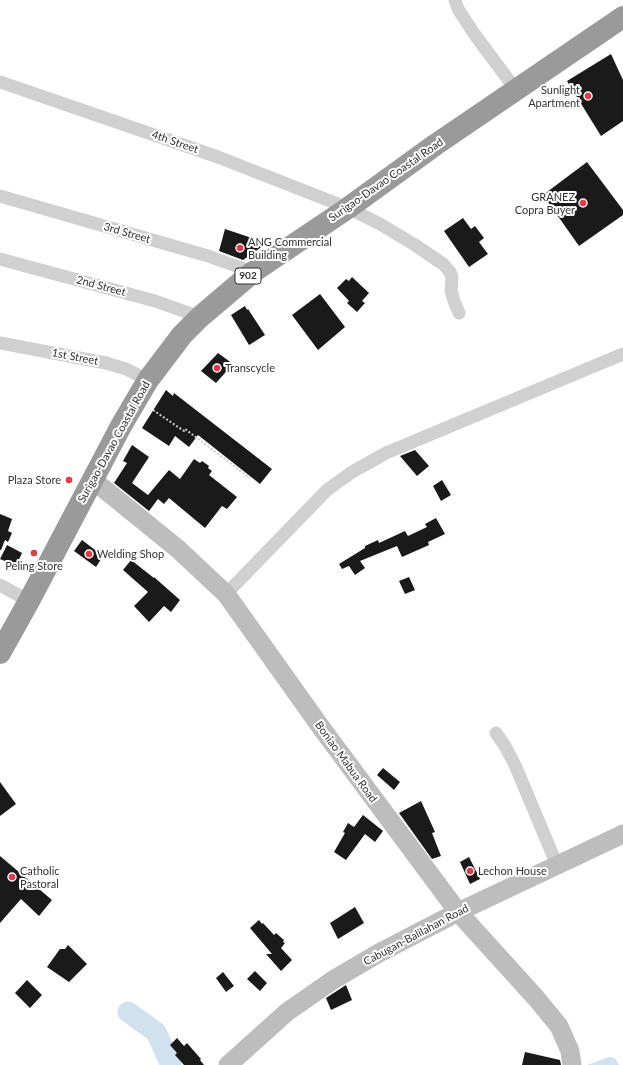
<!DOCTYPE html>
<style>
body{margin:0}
canvas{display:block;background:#fff}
</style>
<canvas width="623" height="1065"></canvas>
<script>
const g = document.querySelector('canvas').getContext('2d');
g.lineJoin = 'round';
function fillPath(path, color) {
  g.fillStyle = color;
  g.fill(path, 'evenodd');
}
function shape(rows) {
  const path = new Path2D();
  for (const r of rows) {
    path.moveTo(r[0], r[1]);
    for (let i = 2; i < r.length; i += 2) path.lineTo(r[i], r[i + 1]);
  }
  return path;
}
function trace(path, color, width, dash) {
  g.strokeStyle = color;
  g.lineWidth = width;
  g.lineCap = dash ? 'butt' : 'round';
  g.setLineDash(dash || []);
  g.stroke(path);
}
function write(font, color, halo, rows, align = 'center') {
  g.font = font + ' Lato,sans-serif';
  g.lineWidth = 4;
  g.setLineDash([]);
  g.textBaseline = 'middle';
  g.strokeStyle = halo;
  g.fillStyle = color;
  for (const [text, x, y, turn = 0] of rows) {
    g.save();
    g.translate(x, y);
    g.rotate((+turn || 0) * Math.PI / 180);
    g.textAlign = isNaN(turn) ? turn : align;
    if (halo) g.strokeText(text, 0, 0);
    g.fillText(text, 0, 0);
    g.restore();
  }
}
fillPath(shape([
 [609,1057,615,1058,619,1065,587,1065]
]), '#cfe2ee');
trace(shape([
 [128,1012,156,1032,171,1065]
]), '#cfe2ee', 21);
fillPath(shape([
 [611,54,623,80,623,121,601,136,567,81],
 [587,162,623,210,623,215,579,246,543,195],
 [463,218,471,229,475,226,484,238,479,242,488,254,469,267,444,231],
 [225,229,267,243,243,260,219,251],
 [352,277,369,293,362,301,365,303,357,312,347,303,349,301,337,288,346,279,349,281],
 [320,294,345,327,318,350,292,315],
 [245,306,247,310,248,309,265,335,249,345,231,315],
 [218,353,233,364,216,383,201,371],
 [166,390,173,396,174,393,272,469,260,484,198,435,189,447,175,436,169,446,142,428],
 [132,445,149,457,132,483,148,495,169,470,180,479,194,459,200,463,202,461,209,466,208,468,212,471,209,475,237,497,227,509,222,506,205,528,169,498,164,504,158,499,149,511,114,483,127,463,123,461],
 [415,450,429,466,417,476,400,456],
 [442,480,451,495,441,501,433,486],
 [0,514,12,519,8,531,12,533,8,542,5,540,1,550,0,550],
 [436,518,445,534,428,542,429,545,402,557,397,546,360,561,365,568,355,575,349,566,342,569,339,564,365,548,365,546,378,540,379,543,405,531,408,536,427,527,425,524],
 [82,540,103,556,96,567,74,551],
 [7,545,22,553,16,566,0,559],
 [131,560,154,578,154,577,180,600,171,612,164,606,149,622,134,606,148,592,123,570],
 [409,577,415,590,405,594,399,581],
 [383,768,400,782,394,790,377,775],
 [0,782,16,804,0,816],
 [421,801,435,832,432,833,441,856,432,859,399,813],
 [363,815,383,831,375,842,365,834,346,860,334,852,345,833,343,832,348,823,354,827],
 [0,856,52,900,39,916,21,899,0,923],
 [469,857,480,879,470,884,460,862],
 [355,907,364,923,338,939,330,923],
 [259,920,262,924,263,923,274,935,276,933,284,940,283,942,285,943,281,948,292,960,281,971,266,954,272,954,250,928],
 [68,945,87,964,69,982,47,967,60,949,65,949],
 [255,971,267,983,260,991,247,979],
 [223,972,234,986,226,992,216,978],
 [27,980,42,995,30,1008,15,993],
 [346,985,352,1000,331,1010,326,998],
 [177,1038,184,1046,187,1043,201,1059,200,1060,204,1065,184,1065,175,1055,177,1053,170,1045],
 [525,1052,560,1060,561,1065,522,1065]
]), '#1a1a1a');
trace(shape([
 [153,410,184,431,185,429,250,478]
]), '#cdcdcd', 2, [2, 2]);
trace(shape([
 [455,0,458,9,475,35,516,90],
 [0,82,218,157,348,208,380,224,415,245,443,264,450,272,452,277,451,291,454,301,459,313],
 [0,196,208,256,253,272],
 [0,259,155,301,200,317],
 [0,343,106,363,126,369,148,380],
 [0,585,29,601],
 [226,594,327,490,352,472,386,453,623,354],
 [496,733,505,746,515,765,557,865]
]), '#d0d0d0', 13);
trace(shape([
 [93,480,178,549,226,594,320,726,458,912,536,998,559,1026,570,1051,572,1065],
 [228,1065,287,1012,333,980,379,953,458,912,623,834]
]), '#bdbdbd', 19);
trace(shape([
 [0,653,29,601,121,426,148,380,182,335,200,317,253,272,348,208,435,145,623,17]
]), '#9a9a9a', 22);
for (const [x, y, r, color] of [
 [588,96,4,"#e63946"],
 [583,203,4,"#e63946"],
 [240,248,4,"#e63946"],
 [217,368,4,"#e63946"],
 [69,480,4,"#e63946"],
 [34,553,4,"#e63946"],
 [89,554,4,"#e63946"],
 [470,871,4,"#e63946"],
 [12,877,4,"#e63946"]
]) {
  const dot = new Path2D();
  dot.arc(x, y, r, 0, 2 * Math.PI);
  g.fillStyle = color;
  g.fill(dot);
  trace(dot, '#fff', 1.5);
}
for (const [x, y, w] of [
 [248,276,26]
]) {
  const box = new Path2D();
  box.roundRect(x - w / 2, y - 8, w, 16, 3);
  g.fillStyle = '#fff';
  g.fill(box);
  trace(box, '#333', 1);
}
write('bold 10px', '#333', null, [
 ["902",248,276]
]);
write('11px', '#333', '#fff', [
 ["Sunlight",580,90,"right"],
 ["Apartment",580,103,"right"],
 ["GRANEZ",575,197,"right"],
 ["Copra Buyer",575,210,"right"],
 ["ANG Commercial",248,242],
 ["Building",248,255],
 ["Transcycle",225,368],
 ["Plaza Store",61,480,"right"],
 ["Welding Shop",97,554],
 ["Peling Store",34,566,"center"],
 ["Catholic",20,871],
 ["Pastoral",20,884],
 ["Lechon House",478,871]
], 'left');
write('11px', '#333', '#fff', [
 ["4th Street",175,142,19],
 ["Surigao-Davao Coastal Road",386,180,-35],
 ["3rd Street",127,233,16],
 ["2nd Street",101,286,15],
 ["1st Street",75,357,11],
 ["Surigao-Davao Coastal Road",114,442,-61],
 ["Boniao Mabua Road",346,762,54],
 ["Cabugan-Balilahan Road",416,935,-28]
]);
</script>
